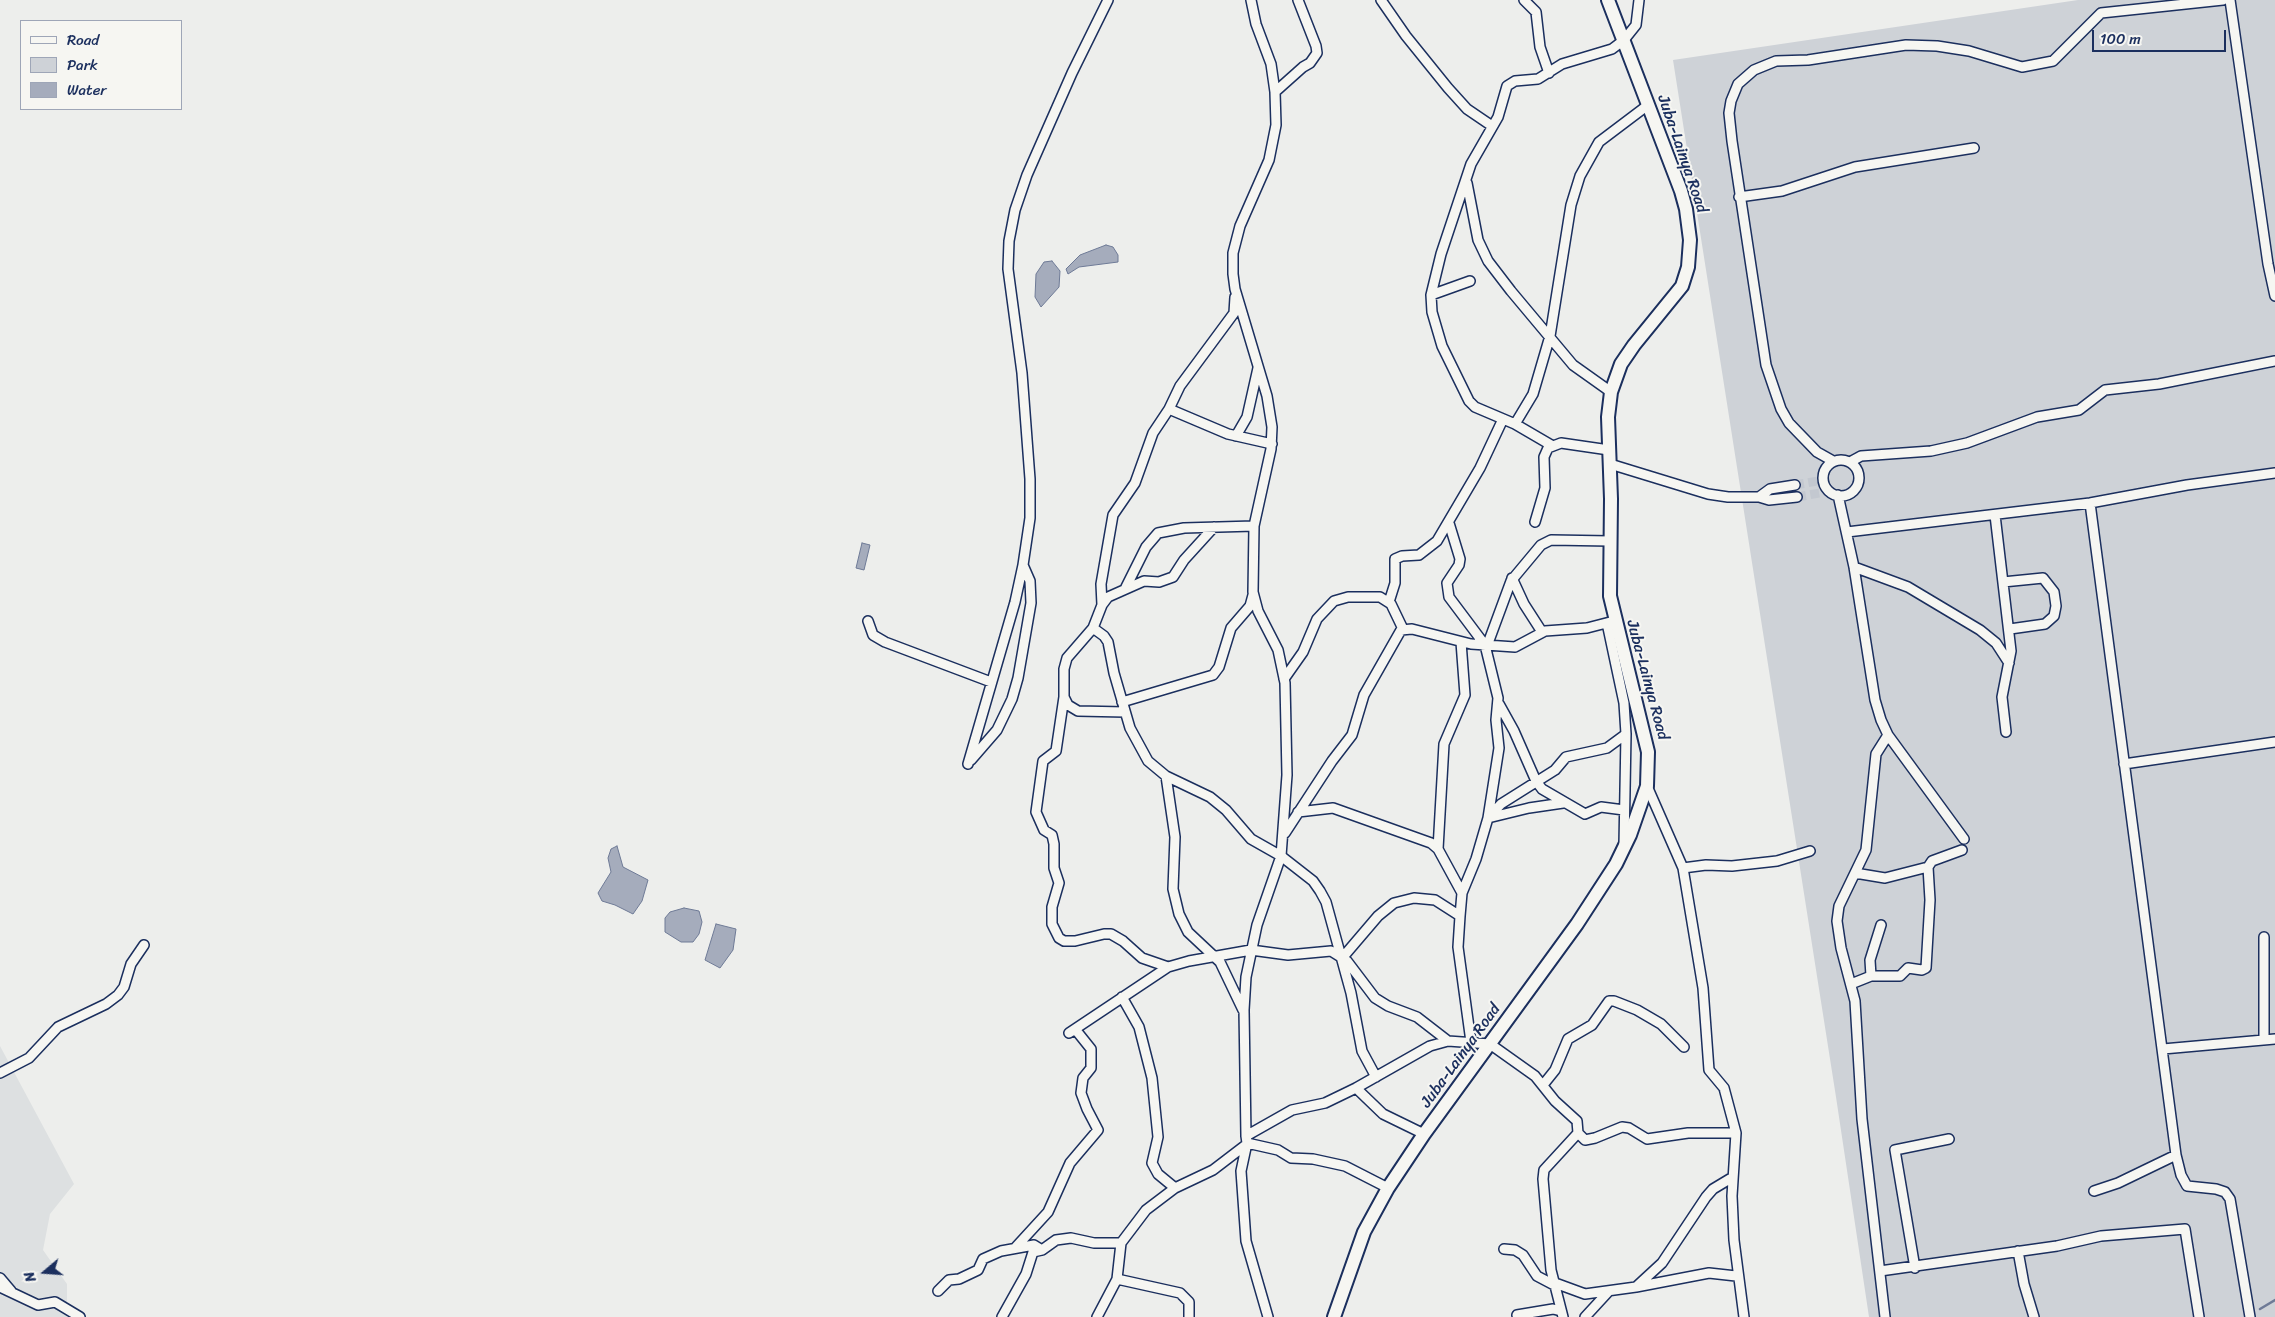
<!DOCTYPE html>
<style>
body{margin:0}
#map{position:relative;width:2275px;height:1317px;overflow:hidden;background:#edeeec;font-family:Sriracha,sans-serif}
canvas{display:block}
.legend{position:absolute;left:20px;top:20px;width:162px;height:90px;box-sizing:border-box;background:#f6f6f2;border:1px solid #9ea6b7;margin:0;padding:6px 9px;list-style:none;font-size:15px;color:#1b2f5e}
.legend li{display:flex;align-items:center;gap:10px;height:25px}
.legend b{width:25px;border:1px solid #9ea6b7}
.north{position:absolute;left:20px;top:1247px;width:50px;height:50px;-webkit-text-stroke:4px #f6f6f2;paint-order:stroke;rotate:252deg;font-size:14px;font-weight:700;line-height:20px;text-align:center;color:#1b2f5e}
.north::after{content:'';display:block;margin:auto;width:18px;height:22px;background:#1b2f5e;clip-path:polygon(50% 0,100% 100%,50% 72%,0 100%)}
.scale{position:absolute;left:2092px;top:30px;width:134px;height:22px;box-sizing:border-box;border:2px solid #1b2f5e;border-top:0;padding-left:6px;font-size:15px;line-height:18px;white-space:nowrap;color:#1b2f5e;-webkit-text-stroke:4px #f6f6f2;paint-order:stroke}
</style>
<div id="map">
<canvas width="2275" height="1317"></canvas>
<ul class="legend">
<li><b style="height:6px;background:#f6f6f2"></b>Road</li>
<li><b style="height:14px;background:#ced2d7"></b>Park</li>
<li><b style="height:14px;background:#a5acbc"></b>Water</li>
</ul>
<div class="north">N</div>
<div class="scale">100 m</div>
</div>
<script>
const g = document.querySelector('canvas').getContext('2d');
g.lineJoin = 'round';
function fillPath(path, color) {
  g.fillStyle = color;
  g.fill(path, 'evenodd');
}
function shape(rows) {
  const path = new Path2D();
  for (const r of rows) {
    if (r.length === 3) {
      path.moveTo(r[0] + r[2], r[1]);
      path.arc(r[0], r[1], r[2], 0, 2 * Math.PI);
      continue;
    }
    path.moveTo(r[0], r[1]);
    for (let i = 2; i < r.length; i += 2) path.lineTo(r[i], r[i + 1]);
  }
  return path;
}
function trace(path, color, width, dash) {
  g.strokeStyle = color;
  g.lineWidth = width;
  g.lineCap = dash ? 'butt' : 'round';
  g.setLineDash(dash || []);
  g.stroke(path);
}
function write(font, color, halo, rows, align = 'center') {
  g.font = font + ' Sriracha,sans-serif';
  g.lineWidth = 4;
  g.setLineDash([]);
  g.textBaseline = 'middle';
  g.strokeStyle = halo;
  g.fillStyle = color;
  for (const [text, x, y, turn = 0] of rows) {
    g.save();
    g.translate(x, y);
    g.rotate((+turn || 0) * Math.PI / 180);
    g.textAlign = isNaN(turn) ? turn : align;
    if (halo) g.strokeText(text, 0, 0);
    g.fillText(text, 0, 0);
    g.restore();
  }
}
fillPath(shape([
 [0,1046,74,1184,50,1214,43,1250,67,1284,67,1317,0,1317]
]), '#dde0e1');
fillPath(shape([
 [2078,0,2275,0,2275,1317,1869,1317,1836,1097,1673,60]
]), '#ced2d7');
const water = shape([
 [1106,245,1113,247,1118,255,1118,262,1079,267,1068,274,1066,269,1080,255,1106,245],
 [1052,261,1060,271,1059,287,1041,307,1035,297,1036,274,1044,262,1052,261],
 [862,543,870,545,864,570,856,568,862,543],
 [617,846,623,867,648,880,642,901,633,914,615,905,602,901,598,893,611,872,608,858,611,849,617,846],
 [684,908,699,911,702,922,699,934,693,942,681,942,665,932,665,918,670,912,684,908],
 [716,924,736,929,733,950,720,968,705,960,716,924]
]);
fillPath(water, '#a5acbc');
trace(water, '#6e7a96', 1);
trace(shape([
 [2260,1309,2275,1300]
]), '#6e7a96', 2.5);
trace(shape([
 [1795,485,1818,481],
 [1797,497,1820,493]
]), '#c3c8d0', 9, [9, 4.5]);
const minor = shape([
 [1381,0,1406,36,1448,88,1467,109,1492,126],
 [1524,0,1536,12,1540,47,1549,73],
 [2230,0,2268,264,2275,296],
 [1275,92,1303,67,1310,63,1317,53,1316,46,1298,0],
 [1467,183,1478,240,1488,261,1511,291,1573,365,1611,392],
 [1739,197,1782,191,1855,167,1974,148],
 [1431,295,1470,281],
 [1169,409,1228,434,1272,444],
 [1515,424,1533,394,1550,336,1571,205,1580,176,1599,142,1648,105],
 [1236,436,1247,417,1258,368],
 [1551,445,1515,424,1475,407,1469,401,1442,346,1432,312,1431,295,1441,254,1471,164,1498,117,1507,86,1515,81,1538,79,1562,64,1612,49,1624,40,1636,25,1639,0],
 [1841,478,18],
 [1833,461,1817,452,1789,423,1781,409,1766,365,1732,141,1729,113,1731,101,1738,84,1754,70,1776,61,1808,60,1906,45,1937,46,1969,51,2022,67,2053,61,2101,13,2223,0],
 [1850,462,1861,456,1931,451,1967,443,2037,417,2079,410,2105,390,2159,384,2275,361],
 [1610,464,1708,494,1728,497,1759,497,1769,500,1797,497],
 [1838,495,1854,567,1875,700,1881,720,1888,735,1964,839],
 [1759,497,1770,489,1795,485],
 [2090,503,2176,1155,2181,1175,2187,1186,2216,1189,2225,1192,2230,1199,2250,1317],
 [1995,515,2011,651,2002,697,2006,732],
 [1535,522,1545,488,1544,457,1548,448,1561,443,1609,450],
 [1449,523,1460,559,1459,565,1447,583,1449,597,1485,645,1498,698,1496,720,1499,748,1488,818,1476,859,1462,893,1460,916,1458,947,1471,1042],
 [1847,532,2090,503,2187,485,2275,473],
 [1854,567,1908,587,1980,630,1996,643,2009,663],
 [1512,578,1524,604,1542,632],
 [2003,582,2043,578,2054,592,2056,606,2054,616,2045,624,2010,629],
 [1126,587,1146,547,1158,533,1184,528,1254,526],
 [1389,602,1395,583,1395,559,1402,556,1419,555,1437,541,1480,468,1503,419],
 [1102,605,1101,584,1113,515,1135,483,1153,433,1169,409,1180,386,1234,313,1235,297],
 [868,621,873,635,885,642,991,682],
 [1607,623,1624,703,1626,734,1624,845],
 [1093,628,1104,636,1108,642,1114,673,1130,728,1148,761,1166,776,1210,797,1226,810,1251,839,1281,856,1313,881,1320,891,1326,902,1351,993,1362,1051,1376,1077],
 [1487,646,1511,581,1541,545,1551,540,1610,541],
 [1284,679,1303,652,1317,619,1334,601,1348,597,1380,597,1391,604,1403,629],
 [1064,697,1056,751,1043,761,1036,812,1044,830,1052,835,1054,844,1054,868,1059,883,1052,907,1052,924,1059,938,1064,941,1075,941,1104,934,1111,934,1123,941,1142,958,1168,967,1189,961,1251,950,1288,955,1331,951,1347,961,1375,998,1388,1006,1417,1017,1448,1041],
 [1122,702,1213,675,1219,667,1231,628,1250,606,1253,595],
 [1499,704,1514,731,1536,781,1542,789,1585,814,1601,807,1624,810],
 [1125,712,1078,711,1068,705,1064,697,1064,669,1067,658,1093,628,1102,605,1108,597,1144,581,1159,582,1173,577,1184,560,1214,527],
 [971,760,997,730,1012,699,1018,678,1031,603,1030,581,1023,565],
 [968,764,1015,602,1023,565,1030,518,1030,479,1022,373,1008,269,1009,241,1015,210,1027,175,1072,73,1108,0],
 [2124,764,2275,742],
 [1166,776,1175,837,1173,889,1179,914,1188,932,1220,962,1243,1010],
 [1647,786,1683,868,1703,988,1709,1070,1724,1088,1736,1133,1732,1196,1734,1240,1744,1317],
 [1298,812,1333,808,1431,843,1438,849,1462,893],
 [1488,818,1501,804,1555,770,1566,757,1607,748,1626,734],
 [1488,818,1529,808,1563,803],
 [1285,833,1332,761,1352,735,1364,695,1401,630,1412,629,1471,644,1515,647,1545,631,1587,628,1614,621],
 [1438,849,1444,744,1465,695,1461,642],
 [1928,867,1932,861,1962,850],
 [1683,868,1706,865,1732,866,1777,861,1810,851],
 [2264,937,2264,1040],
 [1343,957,1378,916,1394,903,1414,898,1435,900,1460,916],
 [1871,976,1870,960,1881,925],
 [1851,984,1871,976,1900,976,1908,968,1922,970,1926,968,1930,900,1928,867,1885,878,1855,873],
 [1122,997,1139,1027,1152,1078,1158,1137,1152,1163,1158,1174,1175,1188],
 [1069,1033,1168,967],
 [2163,1049,2275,1039],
 [0,1073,29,1058,58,1027,106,1004,118,995,124,987,131,964,144,945],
 [1543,1085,1555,1070,1568,1039,1592,1025,1609,1001,1614,1001,1637,1010,1661,1024,1684,1047],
 [1356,1088,1383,1114,1424,1134],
 [1246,1136,1244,1010,1246,977,1257,925,1281,856,1287,775,1285,683,1278,650,1258,611,1253,592,1254,526,1271,449,1272,427,1267,396,1235,289,1233,274,1233,253,1240,226,1269,160,1276,125,1275,92,1271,64,1256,24,1251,0],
 [1247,1143,1278,1150,1291,1158,1313,1159,1345,1166,1388,1188],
 [2094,1191,2118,1183,2176,1155],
 [1015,1248,1048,1212,1070,1163,1098,1130,1087,1109,1081,1093,1083,1078,1091,1068,1091,1049,1075,1029],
 [1504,1249,1515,1250,1523,1255,1537,1276,1556,1286],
 [2018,1251,2024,1284,2034,1317],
 [1915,1268,1895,1150,1949,1139],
 [1880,1271,2057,1246,2101,1236,2185,1229,2199,1317],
 [0,1278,11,1291],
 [1117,1279,1180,1293,1189,1302,1189,1317],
 [1555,1283,1585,1294,1636,1287,1662,1263,1706,1197,1713,1189,1733,1177],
 [0,1287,38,1305,55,1302,80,1317],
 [1636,1287,1709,1273,1736,1276],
 [938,1291,949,1280,959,1279,978,1270,983,1259,1001,1251,1034,1245,1042,1250],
 [1517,1315,1553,1309,1561,1311],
 [1002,1317,1026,1274,1033,1252,1042,1250,1056,1240,1071,1238,1094,1243,1121,1243,1146,1210,1175,1188,1213,1170,1247,1144],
 [1097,1317,1117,1279,1121,1243],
 [1268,1317,1246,1241,1241,1171,1247,1143,1246,1136,1292,1110,1325,1103,1356,1088,1430,1046,1448,1041,1490,1044,1535,1076,1555,1101,1577,1121,1578,1133,1585,1140,1595,1138,1622,1127,1629,1128,1647,1139,1688,1133,1736,1133],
 [1563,1317,1551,1270,1543,1179,1544,1170,1578,1133],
 [1585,1317,1609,1291],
 [1885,1317,1862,1119,1855,1001,1841,948,1837,921,1839,906,1866,850,1876,754,1888,735]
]);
const primary = shape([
 [1334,1317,1364,1232,1388,1188,1424,1134,1577,924,1616,864,1630,835,1647,786,1648,752,1610,596,1611,499,1608,417,1611,392,1621,364,1634,345,1682,286,1688,267,1690,240,1686,209,1681,191,1608,0]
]);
trace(minor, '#1b2f5e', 12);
trace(primary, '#1b2f5e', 16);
trace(minor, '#f6f6f2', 9);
trace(primary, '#f6f6f2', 12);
write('16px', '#1b2f5e', '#f6f6f2', [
 ["Juba-Lainya Road",1682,154,71],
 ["Juba-Lainya Road",1647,680,75],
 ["Juba-Lainya Road",1461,1056,-54]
]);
</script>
